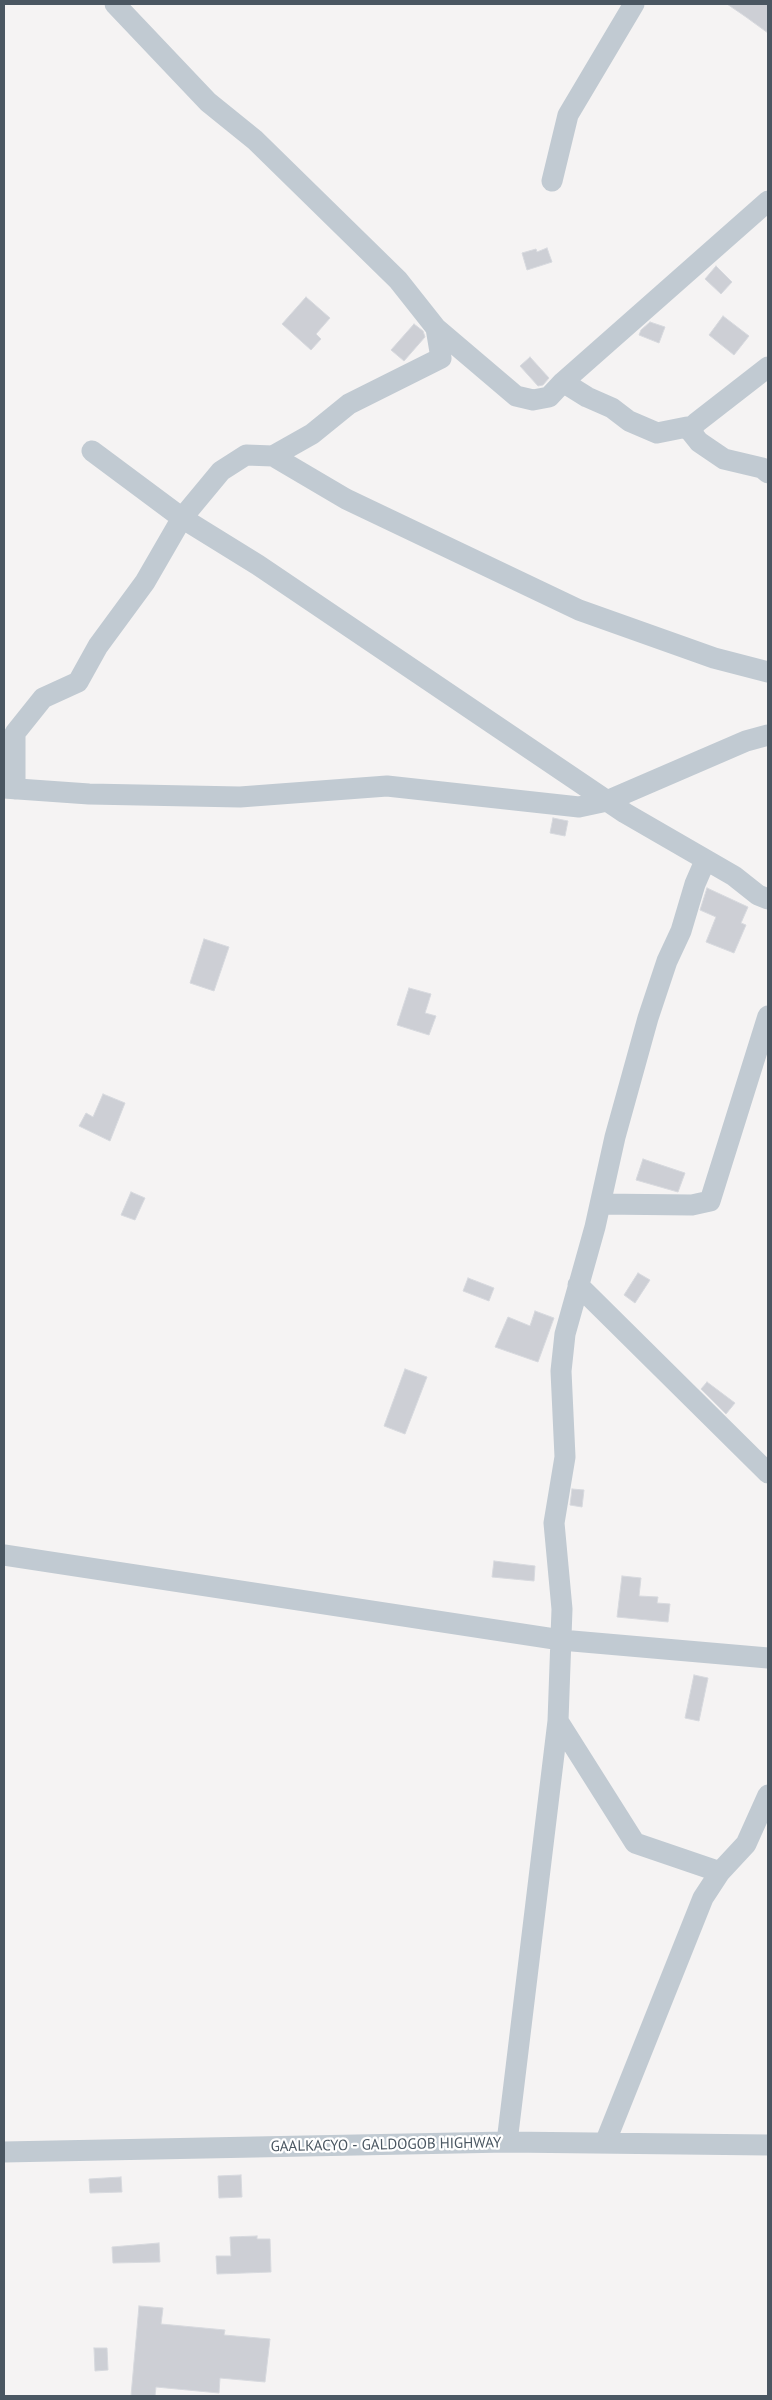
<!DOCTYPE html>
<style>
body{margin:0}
#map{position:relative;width:772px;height:2400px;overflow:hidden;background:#f5f3f3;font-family:"PT Sans",sans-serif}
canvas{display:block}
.frame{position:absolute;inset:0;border:5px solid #4a5661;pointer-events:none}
</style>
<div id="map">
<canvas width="772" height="2400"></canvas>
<div class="frame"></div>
</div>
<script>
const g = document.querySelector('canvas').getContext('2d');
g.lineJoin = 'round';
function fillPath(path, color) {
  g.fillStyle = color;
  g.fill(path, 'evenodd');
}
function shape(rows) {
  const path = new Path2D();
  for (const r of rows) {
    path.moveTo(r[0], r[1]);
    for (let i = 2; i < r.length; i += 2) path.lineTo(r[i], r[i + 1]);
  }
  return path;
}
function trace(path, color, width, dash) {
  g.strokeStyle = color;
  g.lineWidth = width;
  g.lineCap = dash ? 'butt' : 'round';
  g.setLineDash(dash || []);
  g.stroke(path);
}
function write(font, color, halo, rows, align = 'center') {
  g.font = font + ' "PT Sans",sans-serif';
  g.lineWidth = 4.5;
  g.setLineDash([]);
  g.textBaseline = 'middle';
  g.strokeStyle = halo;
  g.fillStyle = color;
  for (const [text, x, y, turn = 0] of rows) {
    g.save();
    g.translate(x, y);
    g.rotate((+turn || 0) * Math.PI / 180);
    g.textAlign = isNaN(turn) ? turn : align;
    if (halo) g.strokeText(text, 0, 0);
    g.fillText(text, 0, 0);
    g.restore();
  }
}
const building = shape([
 [727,4,768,4,768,33,746,17,727,4],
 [547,248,552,262,527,270,522,253,536,249,537,252,547,248],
 [716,266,732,282,721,294,705,279,716,266],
 [306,297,330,318,316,334,321,339,311,350,282,324,306,297],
 [723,316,749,336,734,355,709,335,723,316],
 [650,322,665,327,659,343,639,335,641,330,650,322],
 [414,324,423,331,425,337,404,361,391,350,414,324],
 [530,357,549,378,543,385,538,386,520,366,530,357],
 [553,818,568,821,565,836,550,833,553,818],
 [707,888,748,907,741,923,746,925,734,953,706,942,716,917,700,910,707,888],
 [204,939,229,947,214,991,190,983,204,939],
 [409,988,431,994,425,1013,436,1016,429,1035,397,1025,409,988],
 [103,1094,125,1103,110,1141,79,1126,86,1113,93,1117,103,1094],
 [643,1159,685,1173,678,1192,636,1180,643,1159],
 [131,1192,145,1198,135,1220,121,1215,131,1192],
 [638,1273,650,1280,635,1303,624,1295,638,1273],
 [468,1278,494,1288,489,1301,463,1291,468,1278],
 [535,1311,554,1318,538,1362,495,1347,508,1317,530,1326,535,1311],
 [405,1369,427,1377,405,1434,384,1426,405,1369],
 [707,1382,735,1403,726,1414,701,1389,707,1382],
 [572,1489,584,1490,582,1507,570,1505,572,1489],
 [494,1561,535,1566,534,1581,492,1577,494,1561],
 [622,1576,641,1578,639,1596,658,1597,657,1603,670,1604,668,1622,617,1617,622,1576],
 [694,1675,708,1678,699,1721,685,1718,694,1675],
 [241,2175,242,2197,219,2198,218,2176,241,2175],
 [121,2177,122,2192,90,2193,89,2179,121,2177],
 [257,2236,257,2239,270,2239,271,2272,217,2274,216,2256,231,2256,230,2237,257,2236],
 [159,2243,160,2262,113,2263,112,2247,159,2243],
 [139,2306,163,2308,161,2324,225,2330,224,2335,270,2339,265,2382,220,2378,219,2393,156,2387,155,2396,131,2396,139,2306],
 [94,2348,107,2348,108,2370,95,2371,94,2348]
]);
fillPath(building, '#cdcfd5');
trace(building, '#d7d9de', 1);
trace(shape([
 [115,4,208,102,255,140,398,280,436,328],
 [552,181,568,115,634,4],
 [768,367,696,423,691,432,699,442,724,459,762,468,768,473],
 [691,432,687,427,657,433,629,421,612,408,587,397,563,382,768,201],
 [92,451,182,518,258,565,625,813,734,876,758,895,768,899],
 [273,456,312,434,349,404,441,358,436,328,516,396,533,400,549,397,563,382],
 [4,788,89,794,240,797,387,786,579,807,607,801,746,741,768,735],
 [15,789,15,733,43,698,78,682,98,646,145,582,182,518,221,471,246,455,273,456,346,499,579,610,714,658,768,672],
 [600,1204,692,1205,710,1201,768,1016],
 [578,1285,768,1473],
 [4,1555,561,1640,768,1658],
 [558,1721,635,1843,720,1872],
 [507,2142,558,1721,562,1609,554,1523,565,1457,561,1371,565,1334,595,1227,615,1137,648,1018,667,961,681,931,695,884,705,861],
 [605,2143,703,1898,720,1872,746,1844,768,1795],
 [4,2152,507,2142,768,2145]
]), '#c1cad2', 21);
write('15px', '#4a5661', '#fff', [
 ["GAALKACYO - GALDOGOB HIGHWAY",386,2145,-1]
]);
</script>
